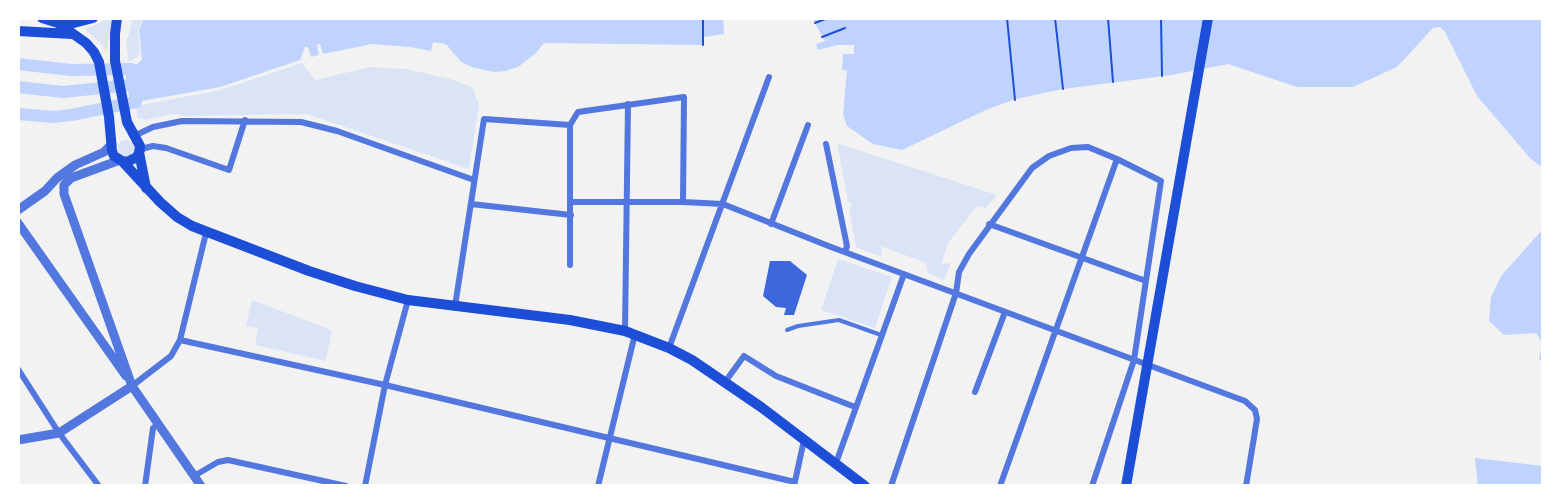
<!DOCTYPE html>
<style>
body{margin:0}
#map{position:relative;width:1561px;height:504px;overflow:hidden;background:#f2f2f2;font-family:Signika,sans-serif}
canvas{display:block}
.frame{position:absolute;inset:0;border:20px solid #fff;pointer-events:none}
</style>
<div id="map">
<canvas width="1561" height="504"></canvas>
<div class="frame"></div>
</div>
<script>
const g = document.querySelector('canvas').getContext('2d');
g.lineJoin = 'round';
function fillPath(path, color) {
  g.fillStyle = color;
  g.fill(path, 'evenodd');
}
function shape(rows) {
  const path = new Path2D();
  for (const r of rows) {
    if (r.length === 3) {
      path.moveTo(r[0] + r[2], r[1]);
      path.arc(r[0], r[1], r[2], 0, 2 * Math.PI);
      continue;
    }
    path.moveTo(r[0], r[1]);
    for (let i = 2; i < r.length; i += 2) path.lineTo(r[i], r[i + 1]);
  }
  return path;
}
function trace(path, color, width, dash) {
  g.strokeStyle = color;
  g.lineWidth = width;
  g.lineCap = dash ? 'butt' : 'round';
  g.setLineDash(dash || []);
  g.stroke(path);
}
fillPath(shape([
 [107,18,112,18,107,52,101,44,85,29,102,22],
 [133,18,143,18,138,30,140,55,129,62,126,45],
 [302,63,315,80,370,67,407,69,450,79,472,87,479,104,469,169,307,114,186,116,172,114,146,120,138,118,136,106,221,90],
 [126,148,8],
 [837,143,997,195,986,208,977,206,948,243,941,264,951,263,944,280,928,273,926,263,881,246,882,257,856,247,849,208,851,207,850,202,848,202],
 [838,259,892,277,875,328,821,310],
 [252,300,332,330,326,361,255,345,258,328,246,326]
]), '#dbe4f7');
fillPath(shape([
 [144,18,723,18,724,34,704,37,703,45,544,43,536,53,518,67,506,71,494,72,472,67,461,62,446,44,433,42,431,51,410,47,372,44,323,54,320,44,317,45,319,55,311,57,308,47,305,47,300,60,220,87,136,102,131,69,142,60,139,30],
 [812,18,1543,18,1543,168,1530,158,1477,96,1445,32,1440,27,1433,28,1397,67,1353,87,1297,87,1228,64,1172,75,1063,89,1016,99,988,109,902,150,873,144,847,126,843,115,847,70,842,70,843,54,854,54,854,45,838,45,818,50,816,44,825,41],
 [1543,229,1543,362,1539,359,1542,343,1536,333,1504,335,1489,321,1491,297,1501,276],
 [1475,458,1543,466,1543,486,1478,486]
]), '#bfd3fe');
trace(shape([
 [18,64,71,70,131,69,136,102,71,115,53,117,18,114],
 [18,87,63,92,130,85]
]), '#bfd3fe', 12);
fillPath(shape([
 [770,261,790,261,807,275,794,315,784,315,786,308,776,307,763,296]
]), '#3d67dc');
trace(shape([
 [703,18,703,45],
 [1007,18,1015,100],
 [1055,18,1063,89],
 [1108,18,1113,82],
 [1161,18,1162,76],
 [815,23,828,18],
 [822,37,845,28]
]), '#1d4ed8', 2);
trace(shape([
 [787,330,798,326,839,320,881,335]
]), '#5277de', 4);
trace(shape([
 [134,136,153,127,182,121,301,122,337,131,474,180],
 [826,144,847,246,845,252],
 [140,152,145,148,153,146,166,148,229,170,245,120],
 [571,202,683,202,723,204,831,247,1245,401,1255,410,1257,419,1246,486],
 [471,204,571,215],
 [771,224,808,125],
 [989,224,1146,281],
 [570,265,570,125,578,112,684,97,683,202],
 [455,306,484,119,570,125],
 [625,331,628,104],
 [180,340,385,385,795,482],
 [669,348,769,77],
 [18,369,59,433,99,486],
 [725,382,744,356,776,376,855,407],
 [132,386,171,356,180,340,206,233],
 [975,392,1005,312],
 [836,463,904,274],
 [194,476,218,462,228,460,346,486],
 [145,486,153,428,158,424],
 [365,486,385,385,408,300],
 [598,486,635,334],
 [794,486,804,440],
 [891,486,956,293,959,272,969,254,1032,168,1049,156,1071,148,1088,147,1117,159,1161,181,1134,360,1092,486],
 [1000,486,1117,159]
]), '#5277de', 6);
trace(shape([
 [120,160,71,178,64,185,64,194,132,386,201,486],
 [18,210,45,191,57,178,75,165,104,152,112,144],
 [18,223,126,376],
 [18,440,59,433,132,386]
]), '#5277de', 9);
trace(shape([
 [42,18,58,23,70,24,93,18],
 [117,18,115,34,115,61,127,122,140,146,139,152,146,188],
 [58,23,86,43,94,52,99,62,109,117,112,151,114,156,122,161,127,162,137,157,139,152],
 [18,31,72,34],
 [123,162,160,202,177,217,192,226,309,271,355,286,408,300,570,320,625,331,669,348,692,360,761,407,865,486]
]), '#1d4ed8', 10);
trace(shape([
 [1126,486,1208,18]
]), '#1d4ed8', 10);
</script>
